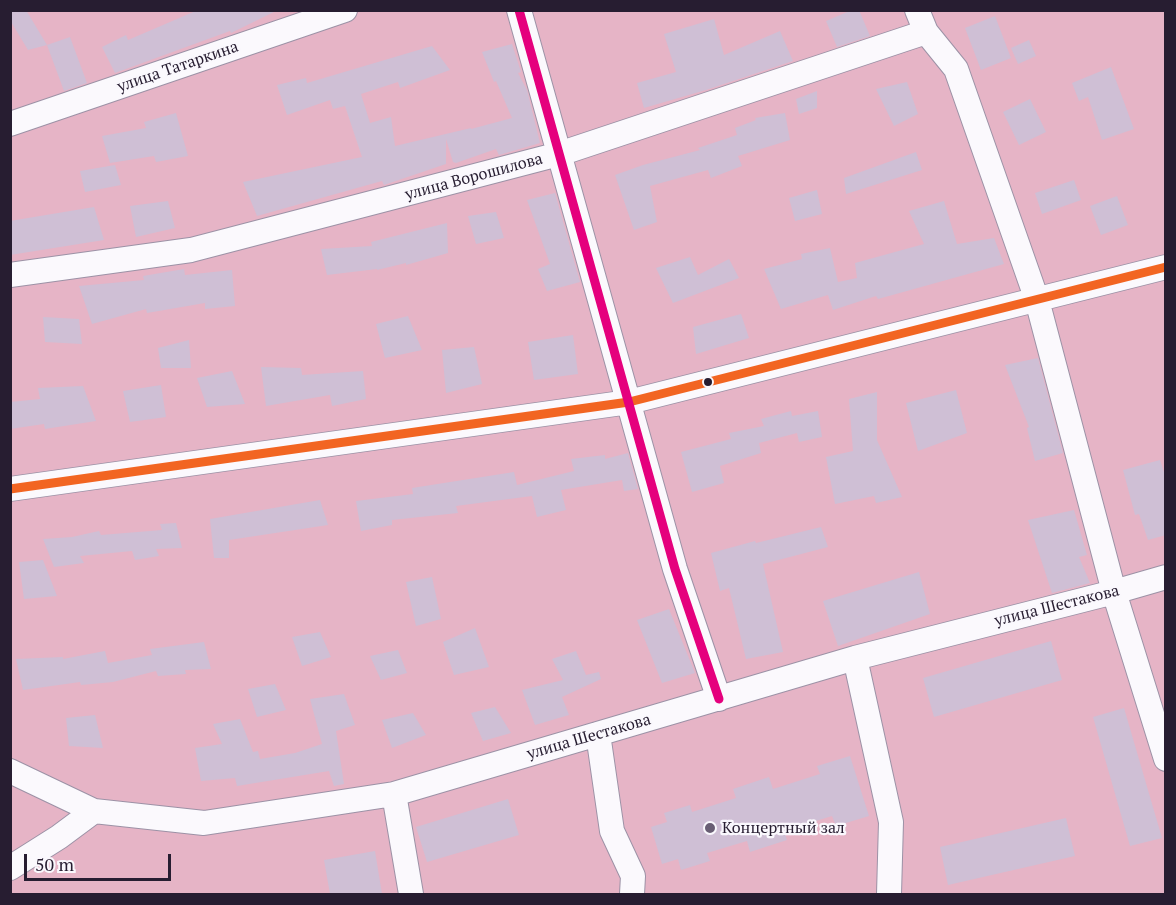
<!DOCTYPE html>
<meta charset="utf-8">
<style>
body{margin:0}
#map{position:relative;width:1176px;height:905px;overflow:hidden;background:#e3d8ef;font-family:"PT Serif",serif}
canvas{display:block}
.frame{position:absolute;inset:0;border:12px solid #271d31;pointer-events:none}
.scale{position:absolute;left:24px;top:854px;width:147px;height:27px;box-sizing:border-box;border:3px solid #271d31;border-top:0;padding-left:8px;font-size:18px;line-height:21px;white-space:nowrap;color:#271d31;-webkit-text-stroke:4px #faf8fd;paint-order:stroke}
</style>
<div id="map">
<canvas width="1176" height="905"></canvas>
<div class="frame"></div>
<div class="scale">50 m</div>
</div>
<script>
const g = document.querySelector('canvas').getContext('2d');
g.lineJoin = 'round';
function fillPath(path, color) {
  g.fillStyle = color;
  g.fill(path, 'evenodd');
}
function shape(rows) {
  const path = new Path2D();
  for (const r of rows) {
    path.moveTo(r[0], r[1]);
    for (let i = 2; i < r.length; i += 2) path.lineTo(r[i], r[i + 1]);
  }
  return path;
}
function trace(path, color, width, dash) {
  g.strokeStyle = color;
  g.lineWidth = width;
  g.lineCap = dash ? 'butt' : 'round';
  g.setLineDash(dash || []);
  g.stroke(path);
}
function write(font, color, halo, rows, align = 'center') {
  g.font = font + ' "PT Serif",serif';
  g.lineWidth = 4.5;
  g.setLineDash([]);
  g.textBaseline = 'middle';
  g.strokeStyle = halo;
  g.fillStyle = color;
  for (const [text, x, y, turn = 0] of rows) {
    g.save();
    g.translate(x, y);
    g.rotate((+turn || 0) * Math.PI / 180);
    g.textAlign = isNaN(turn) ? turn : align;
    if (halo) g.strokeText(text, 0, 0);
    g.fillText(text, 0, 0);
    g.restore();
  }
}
fillPath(shape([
 [11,11,1165,11,1165,894,11,894]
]), '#e6b4c6');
fillPath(shape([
 [10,10,26,10,47,45,28,50,10,20],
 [198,10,278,10,231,33,230,31,115,73,102,47,126,35,128,40],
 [852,10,859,10,870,36,837,47,826,21],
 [995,16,1011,58,981,70,965,28],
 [714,19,724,55,780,31,793,61,706,90,644,108,637,83,676,72,664,34],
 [70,37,87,83,64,91,47,45],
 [1029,40,1036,56,1018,64,1011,48],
 [512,44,521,72,518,73,527,90,540,143,499,155,496,149,456,163,453,162,446,139,446,164,384,185,382,181,257,216,243,182,362,157,345,106,333,109,330,100,287,115,277,85,306,78,307,83,432,46,450,70,400,88,398,82,361,94,370,123,391,117,395,146,471,128,471,129,512,118,496,81,494,82,482,52],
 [1111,67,1134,129,1102,140,1088,97,1079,101,1072,83],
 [907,82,918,114,894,126,876,89],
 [817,91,817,108,799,114,796,99],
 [1030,99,1046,132,1019,145,1003,112],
 [176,113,188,156,156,162,154,156,110,163,102,136,146,128,144,122],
 [785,113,790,140,738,156,742,166,711,178,708,170,650,186,657,222,634,230,615,175,643,165,700,150,698,148,737,135,735,128,756,120,755,118],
 [916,152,922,170,846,194,844,178],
 [115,165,121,185,85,192,80,171],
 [1074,180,1081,200,1042,214,1035,193],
 [817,190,822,214,795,221,789,198],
 [555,193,580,282,547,291,538,269,550,264,527,200],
 [1117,196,1128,225,1101,235,1090,206],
 [168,201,175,228,136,237,130,206],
 [944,201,957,244,994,238,1004,264,878,299,876,296,833,310,828,295,781,309,764,269,802,259,801,254,830,248,838,282,857,278,855,263,924,244,909,211],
 [94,207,104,240,10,255,10,221],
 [496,212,504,238,476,244,468,216],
 [447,223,448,253,406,265,406,263,377,270,377,269,327,275,321,249,372,246,371,242],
 [690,257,698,275,729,259,739,278,673,303,656,268],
 [184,269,185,275,232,270,235,306,205,309,205,303,147,313,146,309,92,324,79,286,144,280,143,276],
 [741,314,749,338,696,354,693,327],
 [408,316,422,350,385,358,376,324],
 [43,317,79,319,82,344,45,342],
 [573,335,578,374,534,380,528,342],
 [189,340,191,368,161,368,158,348],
 [474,347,482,384,446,393,442,350],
 [1038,358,1063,453,1035,461,1027,428,1029,427,1005,365],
 [261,367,301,368,302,375,363,371,366,399,332,406,330,395,266,406],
 [232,371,245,404,207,407,197,378],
 [161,385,166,417,130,422,123,391],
 [83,386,96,421,45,429,44,424,10,429,10,402,40,399,38,388],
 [956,390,967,433,918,451,906,403],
 [877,392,877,440,902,497,876,503,874,496,835,504,826,457,853,451,849,399],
 [791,411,792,416,818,411,822,437,799,442,797,433,759,443,761,453,720,466,724,483,692,492,681,452,731,439,729,433,764,426,761,419],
 [628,453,638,489,624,491,622,480,561,490,566,510,537,517,532,496,456,506,458,513,392,520,392,525,361,531,356,501,413,494,412,488,514,472,517,485,574,471,571,459,605,455,605,459],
 [1160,460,1166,478,1166,535,1148,540,1139,514,1135,515,1123,470],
 [320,500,328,525,229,540,229,558,214,558,210,519],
 [1074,510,1087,555,1079,557,1090,583,1052,593,1028,520],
 [176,523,182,548,156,549,159,556,135,560,132,551,80,556,84,563,54,567,43,539,72,537,99,531,101,535,162,530,160,524],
 [821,527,828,547,763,564,783,652,746,659,729,588,720,591,711,553,755,541,756,543],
 [43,560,57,596,24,599,19,562],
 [919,572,930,614,838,646,823,601],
 [432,577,441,619,416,626,406,582],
 [669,609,695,673,662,683,637,620],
 [475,628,489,667,454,675,443,642],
 [320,632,331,657,302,666,292,637],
 [1051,641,1062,680,934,717,923,678],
 [204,642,211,669,185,670,186,674,158,676,156,671,113,682,81,685,80,682,23,690,16,659,63,657,63,659,105,651,108,663,152,655,150,649],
 [398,650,407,673,381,680,370,656],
 [576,651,586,675,599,672,601,679,562,697,569,715,535,725,522,690,563,680,552,659],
 [275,684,286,710,257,717,248,689],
 [344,694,355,725,336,731,344,784,334,786,329,771,237,786,235,778,201,781,195,748,222,744,213,724,240,719,253,752,258,751,260,759,295,753,322,744,310,699],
 [495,707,511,733,483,741,471,713],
 [1124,708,1162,838,1130,846,1093,717],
 [413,713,426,735,392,748,382,720],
 [95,715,103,748,69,746,66,718],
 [850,756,869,816,836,826,832,816,784,831,787,840,750,852,747,841,707,853,710,861,681,870,678,859,662,864,651,827,667,822,664,813,690,805,692,812,736,798,733,789,769,777,773,789,820,774,817,766],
 [508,799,519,835,427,862,416,827],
 [1066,818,1075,856,948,885,940,847],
 [375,851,382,894,330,894,324,860]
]), '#cfbfd5');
const minor = shape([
 [519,10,675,569,719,699],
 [917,10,926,32,956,69,1037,300,1114,592,1166,759],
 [10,124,345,10],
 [10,275,191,250,559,154,926,32],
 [10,489,629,402,1166,267],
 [855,658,891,822,889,894],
 [598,734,612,831,633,876,632,894],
 [10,771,94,811,204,823,394,794,855,658,1114,592,1166,577],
 [394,794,411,894],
 [10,868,59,837,94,811]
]);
trace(minor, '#9c92a6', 26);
trace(minor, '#fbf9fd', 24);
trace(shape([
 [10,489,629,402,1166,267]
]), '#f26522', 9);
trace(shape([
 [519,10,675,569,719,699]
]), '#e5007d', 9);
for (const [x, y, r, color] of [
 [708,382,5,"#271d31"],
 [710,828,6,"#695e74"]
]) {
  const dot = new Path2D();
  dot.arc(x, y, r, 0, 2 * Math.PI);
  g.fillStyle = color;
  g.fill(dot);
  trace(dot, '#faf8fd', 2);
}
write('16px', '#271d31', '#faf8fd', [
 ["улица Татаркина",178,67,-19],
 ["улица Ворошилова",474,177,-15],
 ["улица Шестакова",1057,606,-14],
 ["улица Шестакова",589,737,-16]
]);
write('16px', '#271d31', '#faf8fd', [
 ["Концертный зал",722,828]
], 'left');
</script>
